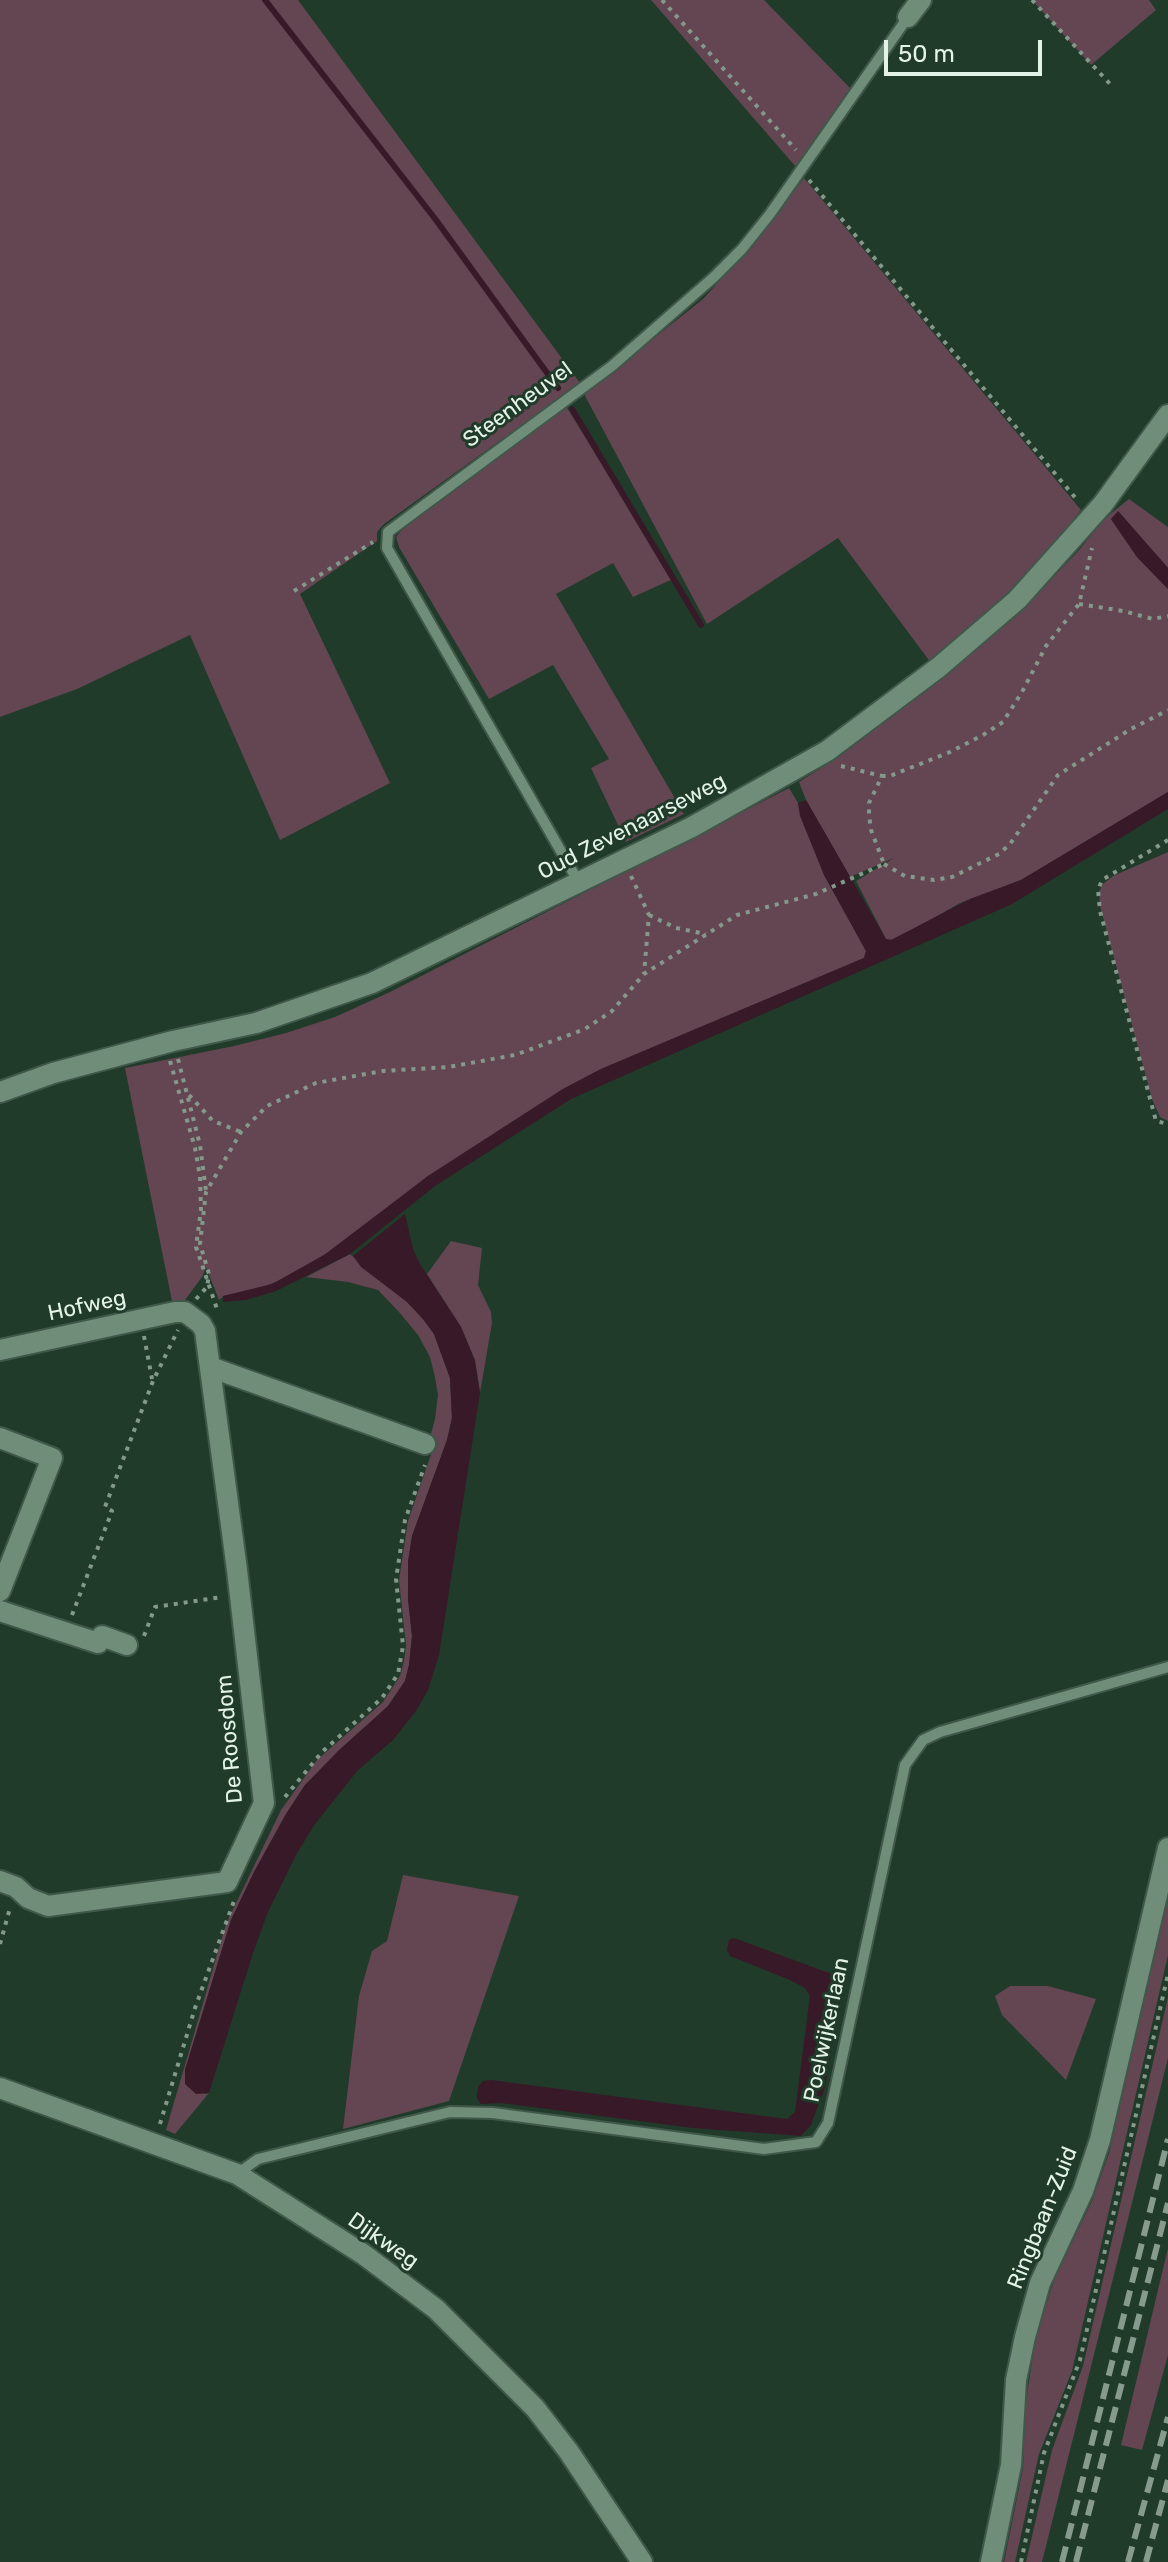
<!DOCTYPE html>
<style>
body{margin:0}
#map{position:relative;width:1168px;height:2562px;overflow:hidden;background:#203b2a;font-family:Rubik,sans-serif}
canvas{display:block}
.scale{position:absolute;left:884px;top:40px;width:158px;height:36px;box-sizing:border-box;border:4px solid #e4f3e8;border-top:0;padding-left:10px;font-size:24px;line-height:28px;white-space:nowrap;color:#e4f3e8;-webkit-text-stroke:6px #203b2a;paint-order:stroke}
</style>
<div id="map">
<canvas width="1168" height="2562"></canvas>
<div class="scale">50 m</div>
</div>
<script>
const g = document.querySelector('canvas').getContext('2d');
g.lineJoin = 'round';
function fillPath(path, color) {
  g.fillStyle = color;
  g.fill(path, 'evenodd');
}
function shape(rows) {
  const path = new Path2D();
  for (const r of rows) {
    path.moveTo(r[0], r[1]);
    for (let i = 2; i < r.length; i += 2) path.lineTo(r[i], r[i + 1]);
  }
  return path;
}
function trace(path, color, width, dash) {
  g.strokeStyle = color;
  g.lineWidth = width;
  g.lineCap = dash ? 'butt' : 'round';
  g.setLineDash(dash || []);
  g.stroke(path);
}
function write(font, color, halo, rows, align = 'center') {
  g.font = font + ' Rubik,sans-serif';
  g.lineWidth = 6;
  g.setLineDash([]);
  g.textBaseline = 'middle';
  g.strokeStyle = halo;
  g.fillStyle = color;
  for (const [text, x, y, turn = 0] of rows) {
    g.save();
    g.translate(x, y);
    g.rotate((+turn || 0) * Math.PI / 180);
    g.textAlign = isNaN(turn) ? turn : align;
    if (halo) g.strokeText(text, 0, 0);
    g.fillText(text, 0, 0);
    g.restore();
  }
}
fillPath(shape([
 [0,0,298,0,580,383,384,524,377,532,377,541,300,594,390,783,280,840,190,635,77,689,0,717],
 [651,0,764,0,851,89,796,167],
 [1032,0,1149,0,1156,10,1091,65],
 [804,178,1081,510,1032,571,931,663,838,538,707,624,584,394,703,299,748,250],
 [566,406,673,579,633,597,613,563,556,594,684,814,626,842,591,768,609,759,553,665,489,699,399,547,396,537,410,520],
 [1129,499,1168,527,1168,568,1119,512,1111,519,1137,557,1168,589,1168,792,1021,880,960,903,895,940,886,939,856,881,894,858,850,877,806,800,799,782,840,756,932,685,1026,606,1080,549,1103,520],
 [789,788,798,803,824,875,866,951,864,958,601,1069,563,1089,428,1176,342,1244,284,1279,260,1288,224,1296,219,1300,206,1267,202,1277,182,1304,173,1306,125,1068,234,1046,286,1033,335,1017,390,992],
 [1168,852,1168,1121,1160,1117,1152,1099,1100,906,1099,892,1103,884,1113,876],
 [451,1241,482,1248,478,1285,491,1312,492,1323,480,1393,475,1360,461,1327,427,1274],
 [350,1254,407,1302,423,1319,434,1334,450,1378,452,1418,447,1440,412,1536,408,1562,408,1599,412,1636,409,1665,405,1681,388,1706,305,1785,286,1814,254,1872,231,1920,185,2070,205,2094,209,2093,175,2134,166,2130,226,1924,281,1810,317,1760,383,1702,400,1676,404,1661,406,1645,399,1580,408,1521,435,1443,429,1441,435,1419,438,1395,435,1377,430,1357,418,1335,399,1312,378,1290,348,1282,306,1277],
 [403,1875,519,1896,449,2101,343,2129,359,1996,372,1951,387,1941],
 [1168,1896,1168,1955,1072,2371,1039,2454,1015,2562,1004,2562,1023,2468,1025,2406,1036,2337,1055,2277,1092,2201,1109,2153],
 [1010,1986,1048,1986,1096,1999,1066,2080,1002,2015,995,1996],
 [1168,1997,1168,2058,1145,2151,1042,2562,1026,2562,1052,2450,1083,2366],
 [1168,2248,1168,2355,1142,2450,1121,2445]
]), '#644552');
fillPath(shape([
 [1118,511,1168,568,1168,589,1137,557,1111,519],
 [1168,792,1168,809,1012,904,571,1099,435,1186,350,1254,276,1291,246,1300,223,1302,223,1296,272,1284,324,1255,428,1176,563,1089,601,1069,864,958,866,951,824,875,800,816,798,803,806,800,886,939,891,940,970,899,1021,880],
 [405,1214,413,1249,420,1264,461,1327,475,1361,480,1393,439,1655,428,1690,416,1711,393,1740,358,1770,315,1824,297,1853,267,1914,252,1956,209,2093,196,2094,185,2084,185,2070,231,1920,254,1872,286,1814,305,1785,339,1750,388,1706,405,1681,409,1665,412,1636,408,1599,408,1562,412,1536,447,1440,452,1418,450,1378,434,1334,423,1319,407,1302,361,1267,353,1256],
 [734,1938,829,1973,839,1980,842,1989,825,2087,811,2125,801,2136,693,2128,501,2103,481,2104,477,2098,478,2087,483,2081,491,2080,787,2119,795,2112,810,1996,805,1988,790,1980,730,1956,727,1950,729,1940]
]), '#381927');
trace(shape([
 [265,0,436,220,558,388],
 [572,409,701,625]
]), '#381927', 6);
const lane = shape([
 [578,881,387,548,388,532,612,366,714,277,742,249,770,214,908,17],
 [237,2174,258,2159,450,2112,493,2113,764,2149,816,2142,828,2123,905,1765,923,1740,940,1732,1168,1667]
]);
const street = shape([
 [908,17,921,0],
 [0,1092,53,1073,173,1041,256,1023,372,983,692,827,827,751,939,667,1017,600,1103,504,1168,415],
 [0,1350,175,1312,185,1312,201,1324,205,1331,237,1570,264,1803,227,1882,48,1906,28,1898,16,1887,0,1881],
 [210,1367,425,1444],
 [0,1438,52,1458,0,1591],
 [0,1611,98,1643,102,1636,127,1645],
 [0,2088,237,2174,363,2254,436,2309,535,2408,569,2452,642,2562]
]);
const secondary = shape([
 [991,2562,1011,2465,1016,2380,1025,2337,1040,2283,1083,2191,1100,2140,1168,1848]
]);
trace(lane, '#40584a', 14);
trace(street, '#40584a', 24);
trace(secondary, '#40584a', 24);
trace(shape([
 [662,0,796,150],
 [1032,0,1111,85],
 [809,180,1078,501],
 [294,591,373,542],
 [1079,604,1123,611,1153,619,1168,616],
 [841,766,882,776],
 [1168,840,1102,880,1098,890,1100,911,1156,1121,1168,1124],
 [884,864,905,876,934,880,952,877,999,854,1010,844,1058,775,1131,729,1168,710],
 [631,876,649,915,644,974],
 [649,915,676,928,706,934],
 [178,1059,200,1145,206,1191],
 [170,1061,195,1148,200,1177,201,1210,196,1247,218,1312],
 [189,1095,213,1121,241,1132],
 [196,1299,207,1287,209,1274,200,1244,206,1192,241,1132,267,1106,316,1083,383,1071,448,1067,515,1055,585,1029,612,1011,644,974,737,915,816,894,884,864,871,830,869,814,869,803,882,776,890,776,950,752,983,735,1003,722,1022,692,1046,646,1079,604,1092,548],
 [144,1336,152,1379],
 [72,1615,112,1511,105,1507,153,1381,178,1330],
 [144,1636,155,1607,222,1597],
 [285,1797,322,1752,382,1698,398,1674,403,1646,396,1579,405,1520,425,1465],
 [0,1944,10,1908],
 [160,2124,195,2008,234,1901],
 [1021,2562,1044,2453,1080,2360,1168,1974]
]), '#84998b', 4, [4, 6]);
trace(lane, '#708d79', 10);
trace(street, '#708d79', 20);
trace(secondary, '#708d79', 20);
trace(shape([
 [1062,2562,1168,2139],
 [1076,2562,1168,2203],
 [1128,2562,1168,2417],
 [1146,2562,1168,2480]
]), '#869b8d', 6, [16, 8]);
write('22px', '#e4f3e8', '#203b2a', [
 ["Steenheuvel",518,405,-36],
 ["Oud Zevenaarseweg",632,827,-27],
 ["Hofweg",87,1306,-12],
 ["De Roosdom",230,1739,-95],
 ["Poelwijkerlaan",827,2030,-78],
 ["Ringbaan-Zuid",1043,2218,-68],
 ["Dijkweg",383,2241,35]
]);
</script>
